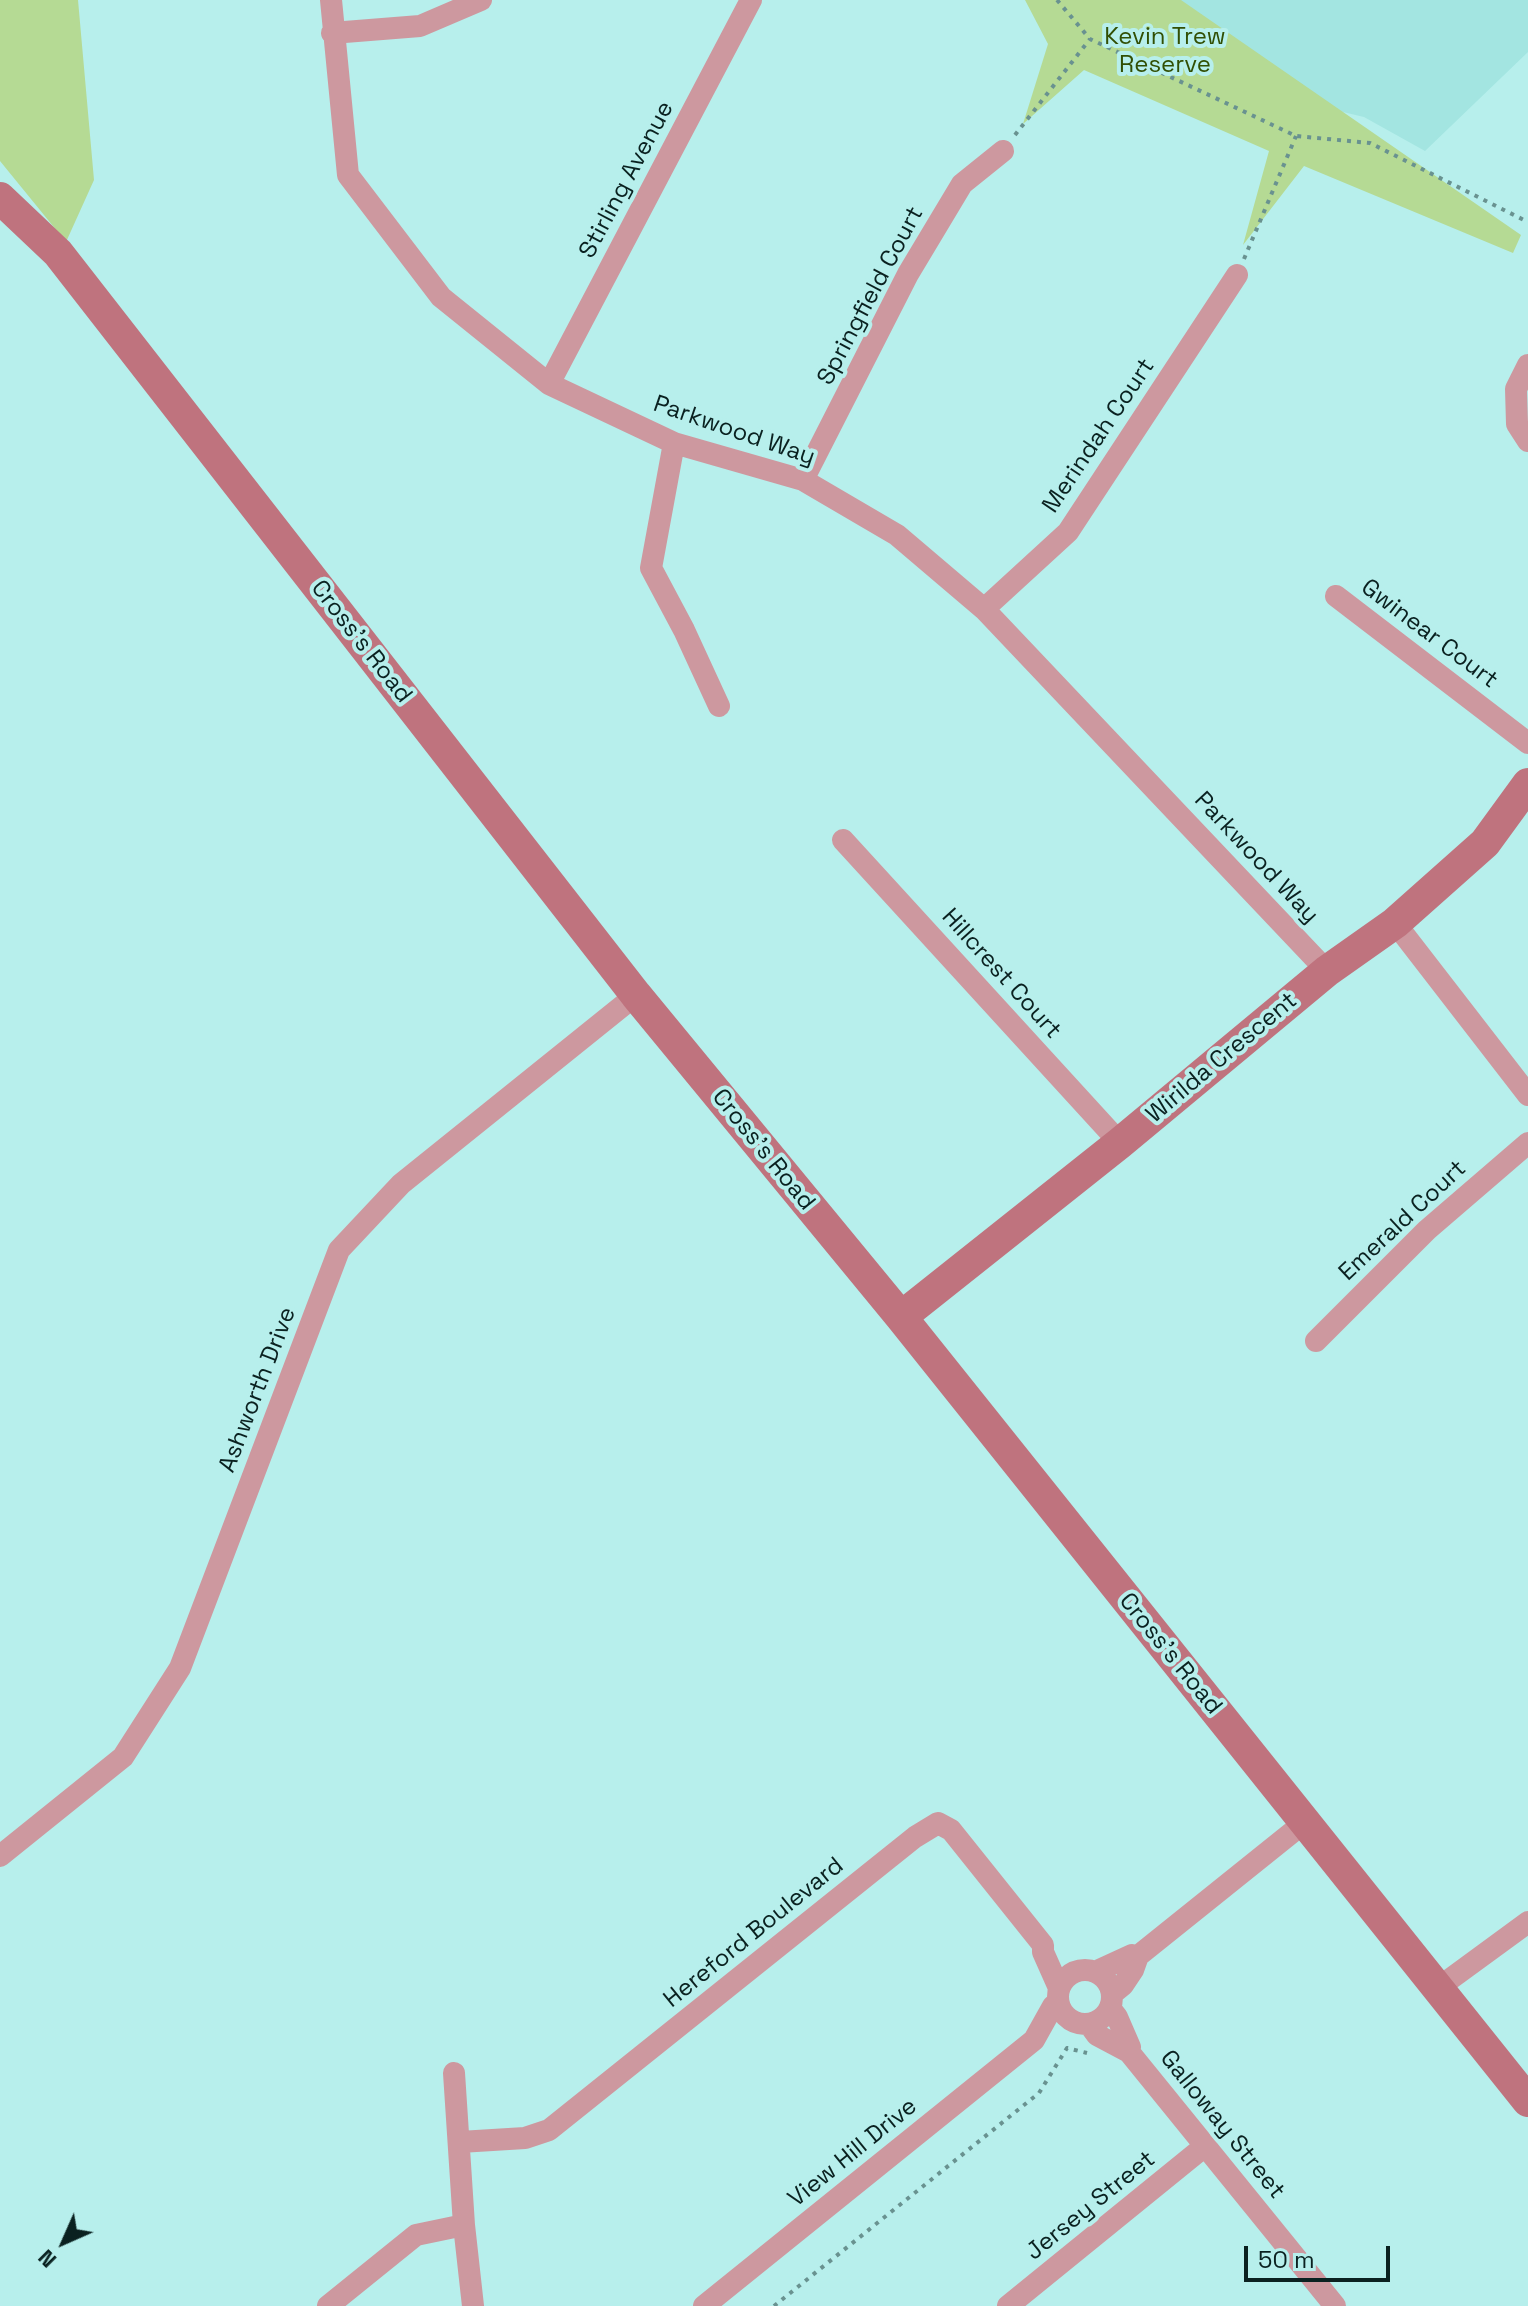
<!DOCTYPE html>
<style>
body{margin:0}
#map{position:relative;width:1528px;height:2306px;overflow:hidden;background:#b7efec;font-family:"Space Grotesk",sans-serif}
canvas{display:block}
.north{position:absolute;left:24px;top:2202px;width:80px;height:80px;-webkit-text-stroke:6px #b7efec;paint-order:stroke;rotate:225deg;font-size:22px;font-weight:700;line-height:32px;text-align:center;color:#0a2120}
.north::after{content:'';display:block;margin:auto;width:28px;height:36px;background:#0a2120;clip-path:polygon(50% 0,100% 100%,50% 72%,0 100%)}
.scale{position:absolute;left:1244px;top:2246px;width:146px;height:36px;box-sizing:border-box;border:4px solid #0a2120;border-top:0;padding-left:10px;font-size:24px;line-height:28px;white-space:nowrap;color:#0a2120;-webkit-text-stroke:6px #b7efec;paint-order:stroke}
</style>
<div id="map">
<canvas width="1528" height="2306"></canvas>
<div class="north">N</div>
<div class="scale">50 m</div>
</div>
<script>
const g = document.querySelector('canvas').getContext('2d');
g.lineJoin = 'round';
function fillPath(path, color) {
  g.fillStyle = color;
  g.fill(path, 'evenodd');
}
function shape(rows) {
  const path = new Path2D();
  for (const r of rows) {
    if (r.length === 3) {
      path.moveTo(r[0] + r[2], r[1]);
      path.arc(r[0], r[1], r[2], 0, 2 * Math.PI);
      continue;
    }
    path.moveTo(r[0], r[1]);
    for (let i = 2; i < r.length; i += 2) path.lineTo(r[i], r[i + 1]);
  }
  return path;
}
function trace(path, color, width, dash) {
  g.strokeStyle = color;
  g.lineWidth = width;
  g.lineCap = dash ? 'butt' : 'round';
  g.setLineDash(dash || []);
  g.stroke(path);
}
function write(font, color, halo, rows, align = 'center') {
  g.font = font + ' "Space Grotesk",sans-serif';
  g.lineWidth = 8;
  g.setLineDash([]);
  g.textBaseline = 'middle';
  g.strokeStyle = halo;
  g.fillStyle = color;
  for (const [text, x, y, turn = 0] of rows) {
    g.save();
    g.translate(x, y);
    g.rotate((+turn || 0) * Math.PI / 180);
    g.textAlign = isNaN(turn) ? turn : align;
    if (halo) g.strokeText(text, 0, 0);
    g.fillText(text, 0, 0);
    g.restore();
  }
}
fillPath(shape([
 [1086,0,1528,0,1528,52,1425,151,1364,117,1326,108]
]), '#a3e5e1');
fillPath(shape([
 [0,0,78,0,94,180,66,242,0,161],
 [1025,0,1181,0,1521,235,1513,253,1304,166,1243,245,1269,151,1084,70,1023,124,1048,44]
]), '#b5da94');
trace(shape([
 [1057,0,1090,39,1296,136,1370,143,1528,222],
 [1015,135,1090,39],
 [1244,259,1296,136],
 [774,2306,1039,2093,1067,2048,1087,2053]
]), '#699290', 4, [4, 6]);
trace(shape([
 [331,0,348,175,441,297,549,384,674,443,803,480,897,535,984,609,1327,971],
 [332,33,420,26,481,0],
 [1528,365,1516,389,1517,424,1528,441],
 [549,384,751,0],
 [674,443,651,568,684,630,719,706],
 [803,480,908,274,962,184,1003,151],
 [1336,596,1528,743],
 [984,609,1068,532,1237,275],
 [843,840,1120,1143],
 [1395,923,1528,1095],
 [1316,1341,1427,1230,1528,1143],
 [0,1856,123,1757,180,1668,339,1250,401,1184,636,995],
 [1085,1997,27],
 [1095,1972,1132,1955,1138,1956,1305,1822],
 [1438,1988,1528,1922],
 [1112,1994,1123,1985,1133,1970,1138,1956],
 [1110,2008,1117,2017,1130,2047,1129,2052],
 [1089,2024,1097,2035,1129,2052,1335,2306],
 [454,2073,464,2225,473,2306],
 [460,2142,525,2138,549,2130,915,1837,938,1823,951,1830,1043,1945,1043,1952,1059,1988],
 [328,2306,416,2235,464,2225],
 [704,2306,1034,2040,1053,2006,1058,2002],
 [1008,2306,1205,2146]
]), '#cd989f', 22);
trace(shape([
 [0,198,58,253,636,995,901,1317,1528,2101],
 [901,1317,1120,1143,1327,971,1395,923,1485,843,1528,784]
]), '#bf737e', 32);
write('24px', '#314f04', '#b7efec', [
 ["Kevin Trew",1165,37],
 ["Reserve",1165,65]
]);
write('24px', '#0a2120', '#b7efec', [
 ["Stirling Avenue",627,180,-62],
 ["Springfield Court",871,296,-62],
 ["Parkwood Way",734,431,19],
 ["Merindah Court",1099,436,-56],
 ["Gwinear Court",1429,634,37],
 ["Cross's Road",361,642,52],
 ["Parkwood Way",1256,858,47],
 ["Hillcrest Court",1001,974,48],
 ["Wirilda Crescent",1222,1058,-40],
 ["Cross's Road",763,1150,51],
 ["Emerald Court",1403,1221,-43],
 ["Ashworth Drive",258,1390,-69],
 ["Cross's Road",1170,1654,51],
 ["Hereford Boulevard",754,1933,-39],
 ["Galloway Street",1222,2125,51],
 ["View Hill Drive",853,2153,-39],
 ["Jersey Street",1091,2206,-39]
]);
</script>
